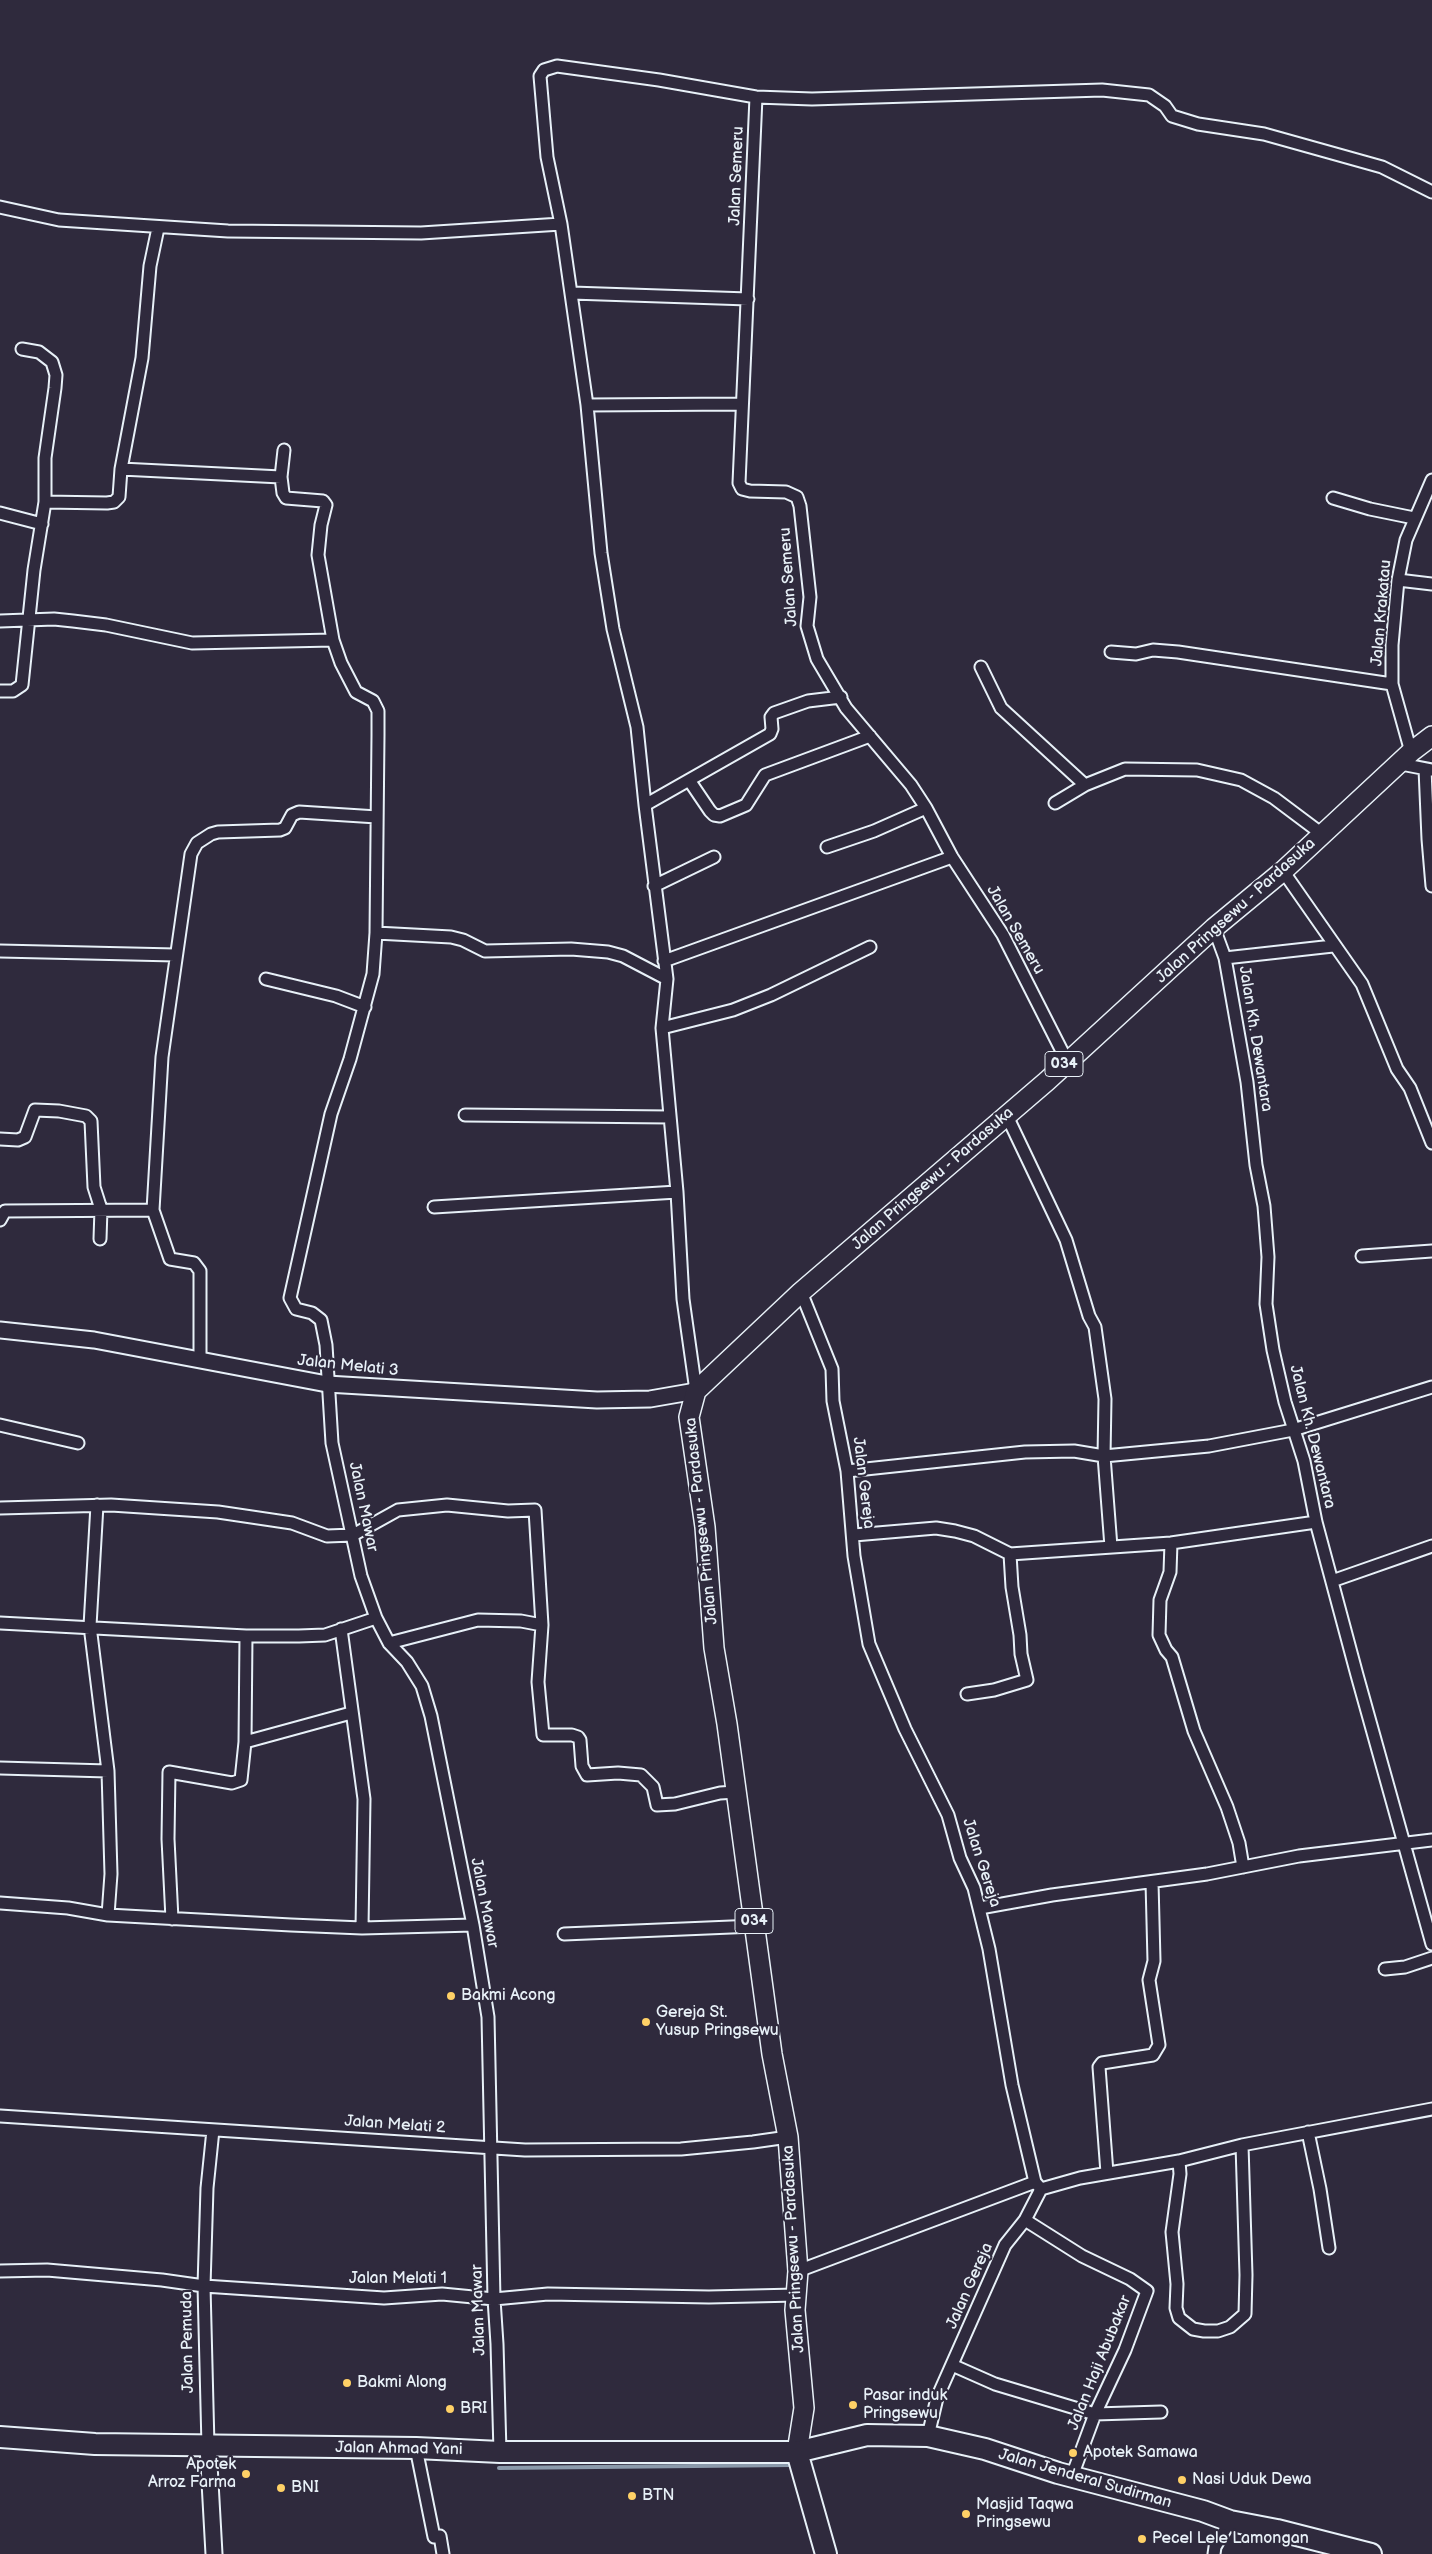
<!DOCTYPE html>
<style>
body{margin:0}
canvas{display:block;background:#2f2a3d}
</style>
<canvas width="1432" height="2554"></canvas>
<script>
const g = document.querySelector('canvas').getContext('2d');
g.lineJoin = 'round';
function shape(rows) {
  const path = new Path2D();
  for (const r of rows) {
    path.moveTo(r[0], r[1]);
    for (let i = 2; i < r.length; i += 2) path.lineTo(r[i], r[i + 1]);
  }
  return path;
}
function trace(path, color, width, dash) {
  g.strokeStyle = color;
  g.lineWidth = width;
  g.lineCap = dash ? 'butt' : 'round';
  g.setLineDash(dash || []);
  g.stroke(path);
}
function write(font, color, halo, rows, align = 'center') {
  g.font = font + ' "Balsamiq Sans",sans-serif';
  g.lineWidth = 4.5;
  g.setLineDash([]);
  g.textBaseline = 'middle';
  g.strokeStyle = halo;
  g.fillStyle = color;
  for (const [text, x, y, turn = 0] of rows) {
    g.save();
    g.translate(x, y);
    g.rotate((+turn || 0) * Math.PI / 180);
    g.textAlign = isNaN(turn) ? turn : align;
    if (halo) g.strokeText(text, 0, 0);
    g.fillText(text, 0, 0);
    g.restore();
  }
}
trace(shape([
 [499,2468,792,2465]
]), '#8b9aab', 4);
const minor = shape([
 [756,97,739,483,742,489,750,491,786,492,797,497,800,506,810,597,807,626,817,659,846,708,911,785,926,808,952,857,1003,935,1067,1061],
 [0,207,59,220,228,231,421,233,561,224],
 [572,293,748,299],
 [587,405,741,404],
 [284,450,281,477,283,493,286,498,323,501,326,505,321,525,318,555,333,640,341,663,356,692,373,701,378,711,378,735,376,933,373,974,350,1059,331,1114,290,1298,296,1309,312,1313,321,1320,326,1345,332,1443,361,1576,376,1618,389,1643,407,1662,422,1686,431,1716,473,1925,488,2017,494,2299,497,2344,500,2452],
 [121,469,281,477],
 [1333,498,1370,509,1414,518],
 [45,502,107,503,114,502,119,497,121,469,142,358,150,266,158,228],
 [0,513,42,524],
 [1398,580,1432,584],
 [0,621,54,619,73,621,106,625,192,643,333,640],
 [1111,652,1136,654,1153,650,1178,652,1392,684],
 [981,667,1001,708,1085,785],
 [0,691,13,691,22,685,34,570,45,502,45,458,55,388,56,375,52,362,39,352,22,349],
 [1411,752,1392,684,1392,645,1398,580,1406,540,1432,480],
 [1401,764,1432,770],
 [1425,769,1428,839,1432,886],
 [689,780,710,811,714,815,720,816,746,805,765,775,870,736],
 [1055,803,1085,785,1125,769,1197,770,1241,780,1274,798,1322,834],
 [645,805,770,734,772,729,771,717,774,713,808,701,841,697],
 [827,847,874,831,926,808],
 [1283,871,1362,984,1397,1069,1410,1088,1432,1143],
 [654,886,714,857],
 [1214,928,1225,958,1247,1082,1256,1165,1264,1206,1268,1257,1266,1304,1273,1350,1285,1402,1304,1461,1316,1522,1357,1675,1432,1944],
 [376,933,451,937,463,940,485,951,571,949,608,952,623,956,667,979],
 [0,951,175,955],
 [1225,958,1333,946],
 [664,961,952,857],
 [266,979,336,996,365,1007],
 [662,1028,733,1010,771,995,870,947],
 [465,1115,670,1117],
 [1007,1116,1066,1240,1089,1316,1095,1327,1105,1399,1104,1456,1111,1547],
 [0,1139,18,1140,25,1137,35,1110,59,1111,86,1116,91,1121,94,1187,101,1209,100,1239],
 [434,1207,677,1192],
 [0,1220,5,1211,153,1210],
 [1362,1256,1432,1251],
 [801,1292,832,1369,833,1401,847,1471,854,1556,869,1644,905,1729,948,1815,960,1858,974,1888,989,1949,1012,2085,1035,2182,1041,2189],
 [200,1359,200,1271,194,1263,170,1259,153,1210,162,1057,191,854,197,843,211,834,218,832,280,830,285,828,292,815,299,812,377,817],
 [696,1391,683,1299,677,1192,662,1028,667,979,645,805,637,727,613,629,601,553,587,405,561,224,547,157,540,76,544,70,557,66,659,80,756,97,812,99,1102,90,1149,95,1165,106,1172,116,1198,124,1264,134,1382,167,1432,192],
 [0,1425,78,1443],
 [847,1471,1025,1452,1074,1451,1104,1456,1209,1446,1293,1430,1432,1387],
 [97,1505,90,1626,108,1771,111,1874,108,1915],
 [0,1508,111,1505,218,1512,292,1523,327,1536,353,1535,398,1510,447,1505,508,1511,535,1510,542,1625,538,1682,543,1735,572,1735,578,1737,580,1740,582,1766,587,1775,618,1773,641,1775,653,1787,657,1805,675,1804,720,1793,736,1792],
 [854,1535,936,1528,955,1531,974,1536,1010,1554,1171,1543,1316,1522],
 [1171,1543,1170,1572,1160,1600,1159,1635,1166,1650,1172,1657,1194,1731,1227,1807,1239,1843,1243,1867],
 [1332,1581,1432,1546],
 [0,1623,246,1636,299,1636,325,1635,376,1618],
 [341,1629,364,1799,362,1928],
 [389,1643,478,1620,521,1621,542,1625],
 [967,1694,994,1690,1027,1680,1021,1654,1020,1635,1012,1587,1010,1554],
 [245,1742,351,1713],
 [0,1768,108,1771],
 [0,1903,68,1908,108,1915,291,1925,362,1928,473,1925],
 [980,1908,1052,1895,1207,1874,1299,1856,1432,1840],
 [172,1919,168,1839,169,1772,232,1783,241,1780,245,1742,246,1636],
 [564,1934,755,1926],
 [1385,1969,1405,1967,1432,1958],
 [0,2116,525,2150,681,2149,753,2142,788,2137],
 [1308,2132,1320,2189,1329,2248],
 [1179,2161,1180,2174,1172,2232,1177,2284,1176,2308,1179,2318,1193,2329,1204,2331,1218,2331,1230,2327,1245,2314,1246,2275,1242,2145],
 [1107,2173,1099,2067,1102,2063,1153,2055,1159,2045,1149,1980,1154,1961,1152,1882],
 [1041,2189,1080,2178,1179,2161,1242,2145,1432,2109],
 [1025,2220,1082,2256,1130,2279,1147,2291,1125,2350,1095,2414,1072,2476],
 [0,2271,47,2270,162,2280,204,2286,384,2298,442,2294,494,2299,548,2294,709,2297,796,2295],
 [798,2271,1035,2182],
 [952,2365,995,2384,1095,2414,1161,2412],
 [928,2436,937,2398,1005,2245,1025,2220,1041,2189],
 [208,2446,204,2286,207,2188,213,2130],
 [416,2448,434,2537,440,2536,443,2554],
 [1214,2554,1215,2547,1230,2521]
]);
const tertiary = shape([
 [0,1330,94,1340,327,1384,597,1400,650,1399,696,1391],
 [208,2446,214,2554]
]);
const primary = shape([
 [797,2452,804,2408,795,2310,798,2271,788,2137,772,2054,727,1724,714,1648,705,1527,689,1417,696,1391,801,1292,1047,1081,1214,928,1283,871,1411,752,1432,736]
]);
const trunk = shape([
 [0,2437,95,2444,416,2448,500,2452,797,2452,867,2435,928,2436,985,2449,1058,2473,1203,2511,1230,2521,1277,2530,1371,2554],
 [797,2452,826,2554]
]);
trace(minor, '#e8f1f8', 15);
trace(tertiary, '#e8f1f8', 19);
trace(primary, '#e8f1f8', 22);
trace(trunk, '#e8f1f8', 24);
trace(minor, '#2f2a3d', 11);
trace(tertiary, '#2f2a3d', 15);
trace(primary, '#2f2a3d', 19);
trace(trunk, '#2f2a3d', 20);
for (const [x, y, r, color] of [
 [451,1996,5,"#ffd166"],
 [646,2022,5,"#ffd166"],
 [347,2383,5,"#ffd166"],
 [853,2405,5,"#ffd166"],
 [450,2409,5,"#ffd166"],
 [1073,2453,5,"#ffd166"],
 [246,2474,5,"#ffd166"],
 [1182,2480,5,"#ffd166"],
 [281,2488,5,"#ffd166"],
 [632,2496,5,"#ffd166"],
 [966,2514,5,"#ffd166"],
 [1142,2539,5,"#ffd166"]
]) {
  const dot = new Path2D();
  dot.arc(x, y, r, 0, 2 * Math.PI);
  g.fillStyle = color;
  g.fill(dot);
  trace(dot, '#2f2a3d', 2);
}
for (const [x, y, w] of [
 [1064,1064,38],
 [754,1921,38]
]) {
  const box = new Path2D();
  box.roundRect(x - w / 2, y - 12.5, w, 25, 4);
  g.fillStyle = '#2f2a3d';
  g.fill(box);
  trace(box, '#e8f1f8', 1);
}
write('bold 15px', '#e8f1f8', null, [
 ["034",1064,1064],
 ["034",754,1921]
]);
write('16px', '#e8f1f8', '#2f2a3d', [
 ["Jalan Semeru",737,176,-88],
 ["Jalan Semeru",789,577,-94],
 ["Jalan Krakatau",1382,613,-85],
 ["Jalan Pringsewu - Pardasuka",1236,911,-42],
 ["Jalan Semeru",1015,930,60],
 ["Jalan Kh. Dewantara",1255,1039,81],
 ["Jalan Pringsewu - Pardasuka",933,1179,-41],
 ["Jalan Melati 3",348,1366,6],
 ["Jalan Kh. Dewantara",1312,1437,76],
 ["Jalan Gereja",863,1483,83],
 ["Jalan Mawar",363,1507,78],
 ["Jalan Pringsewu - Pardasuka",702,1521,-96],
 ["Jalan Gereja",981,1863,72],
 ["Jalan Mawar",484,1903,79],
 ["Jalan Melati 2",395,2125,4],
 ["Jalan Pringsewu - Pardasuka",794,2249,-93],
 ["Jalan Melati 1",398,2279],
 ["Jalan Gereja",970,2286,-66],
 ["Jalan Mawar",479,2310,-92],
 ["Jalan Pemuda",188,2342,-91],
 ["Jalan Haji Abubakar",1100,2363,-68],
 ["Jalan Ahmad Yani",399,2449,1],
 ["Jalan Jenderal Sudirman",1085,2479,16]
]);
write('16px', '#e8f1f8', '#2f2a3d', [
 ["Bakmi Acong",461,1996],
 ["Gereja St.",656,2013],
 ["Yusup Pringsewu",656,2031],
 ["Bakmi Along",357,2383],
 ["Pasar induk",863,2396],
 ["Pringsewu",863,2414],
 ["BRI",460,2409],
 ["Apotek Samawa",1083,2453],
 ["Apotek",236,2465,"right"],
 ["Arroz Farma",236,2483,"right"],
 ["Nasi Uduk Dewa",1192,2480],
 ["BNI",291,2488],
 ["BTN",642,2496],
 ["Masjid Taqwa",976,2505],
 ["Pringsewu",976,2523],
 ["Pecel Lele Lamongan",1152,2539]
], 'left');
</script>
